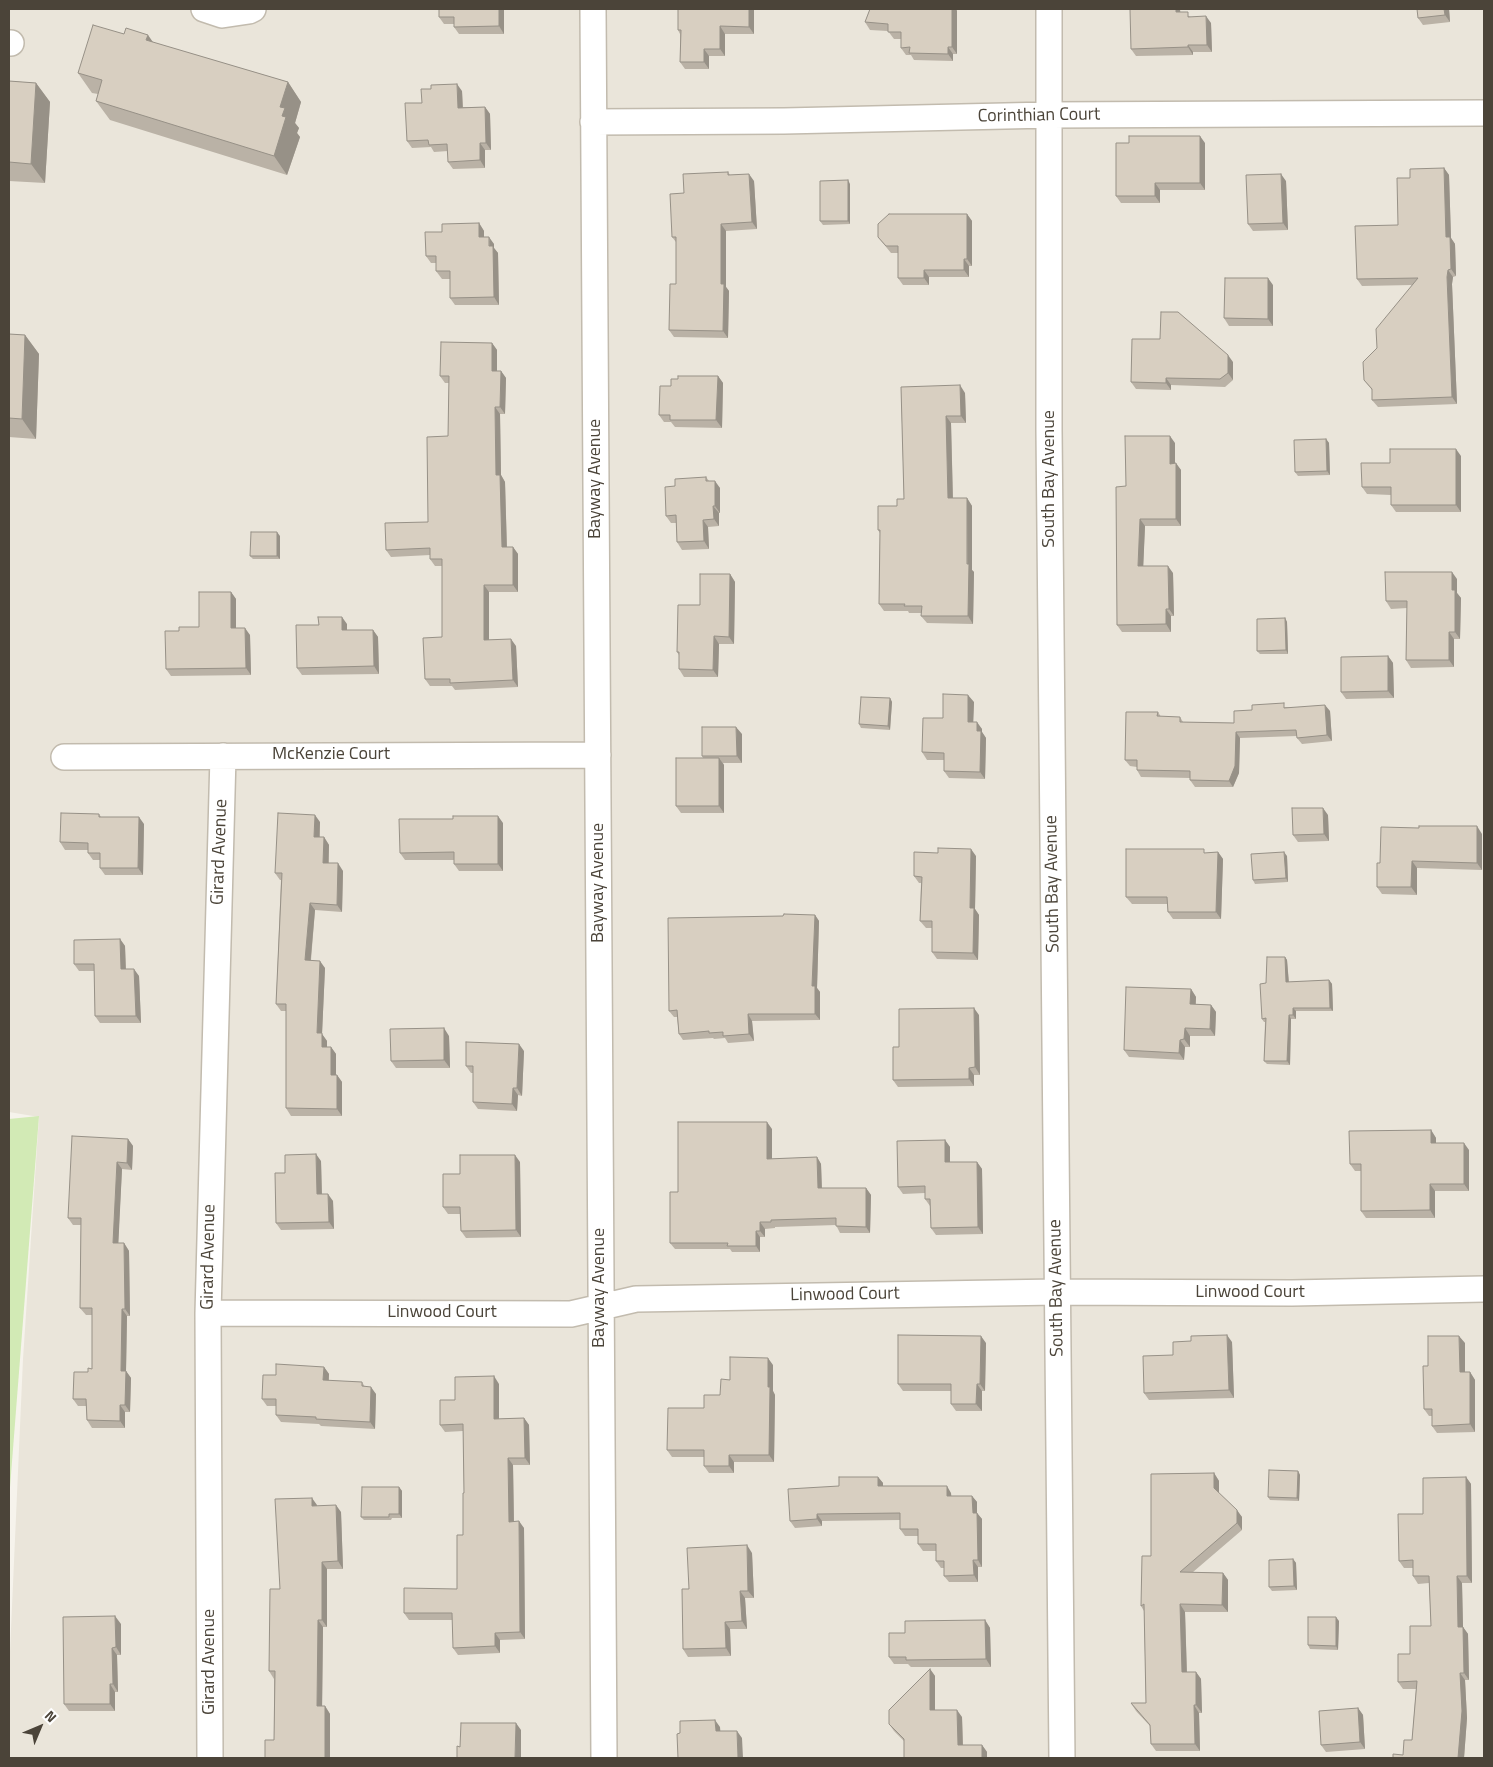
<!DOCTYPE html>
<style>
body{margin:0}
#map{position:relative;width:1493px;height:1767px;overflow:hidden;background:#f6f3ec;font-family:"Titillium Web",sans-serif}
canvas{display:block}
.frame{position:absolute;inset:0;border:10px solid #4b4439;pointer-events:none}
.north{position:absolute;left:15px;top:1702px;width:50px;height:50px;-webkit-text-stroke:4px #fff;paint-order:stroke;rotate:45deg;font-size:14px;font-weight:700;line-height:20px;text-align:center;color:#4b4439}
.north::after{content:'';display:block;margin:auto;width:18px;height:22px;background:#4b4439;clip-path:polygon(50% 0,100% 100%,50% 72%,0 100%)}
</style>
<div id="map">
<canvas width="1493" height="1767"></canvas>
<div class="frame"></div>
<div class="north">N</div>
</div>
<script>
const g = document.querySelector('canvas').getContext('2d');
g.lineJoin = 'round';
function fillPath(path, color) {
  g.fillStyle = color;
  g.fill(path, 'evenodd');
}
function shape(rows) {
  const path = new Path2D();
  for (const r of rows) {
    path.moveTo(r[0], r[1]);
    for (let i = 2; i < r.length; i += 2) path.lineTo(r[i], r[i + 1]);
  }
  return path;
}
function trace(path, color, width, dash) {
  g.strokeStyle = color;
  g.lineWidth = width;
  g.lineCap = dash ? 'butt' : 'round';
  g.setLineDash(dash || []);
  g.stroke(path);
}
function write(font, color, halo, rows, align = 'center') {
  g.font = font + ' "Titillium Web",sans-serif';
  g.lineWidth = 5;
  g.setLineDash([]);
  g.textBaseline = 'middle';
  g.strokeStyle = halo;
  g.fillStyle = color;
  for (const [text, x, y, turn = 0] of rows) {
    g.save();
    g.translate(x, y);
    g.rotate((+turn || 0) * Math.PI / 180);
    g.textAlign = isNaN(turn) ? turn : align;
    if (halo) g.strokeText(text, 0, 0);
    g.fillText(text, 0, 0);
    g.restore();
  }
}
fillPath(shape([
 [9,9,1484,9,1484,1758,9,1758,9,1674,23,1359,39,1117,9,1112]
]), '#eae5da');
fillPath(shape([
 [39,1116,9,1500,9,1119]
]), '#d2eab5');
const street = shape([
 [204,9,222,15,249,11,253,9],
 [593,9,604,1758],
 [1049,9,1049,430,1062,1758],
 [9,43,11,43],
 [593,122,784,121,1049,115,1484,113],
 [64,757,598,755],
 [208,1313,571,1314,636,1299,1057,1292,1292,1293,1484,1289],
 [210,1758,208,1313,223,756]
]);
trace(street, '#c2bbae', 28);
trace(street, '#fff', 25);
fillPath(shape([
 [439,9,504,9,504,34,459,34,454,27,454,24,444,24,439,17],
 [754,9,754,34,725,34,725,56,709,56,709,69,685,69,680,62,680,34,678,30],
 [870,9,956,9,957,11,957,54,953,54,953,61,914,60,911,55,906,55,901,48,901,39,894,39,888,31,870,30,865,22],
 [1449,9,1450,22,1423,25,1418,18],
 [1180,12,1191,17,1211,23,1212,52,1193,52,1193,55,1136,56,1131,49],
 [124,34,288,82,301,102,295,123,299,128,297,133,300,137,287,175,110,120,96,101,98,94,92,93,78,73],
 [9,81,36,83,50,102,45,183,9,181],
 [462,91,463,107,485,107,490,114,491,150,485,150,485,168,453,169,448,162,448,151,434,152,431,147,412,148,407,141,422,103],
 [1205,143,1205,190,1160,190,1160,203,1121,203,1116,196],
 [1444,168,1449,175,1451,238,1455,244,1456,276,1453,277,1452,284,1457,404,1378,407,1372,400,1372,390,1364,380,1377,348,1412,285,1362,286,1357,279,1398,225,1410,178],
 [728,172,730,175,754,181,757,229,726,231,726,287,729,291,728,338,674,337,669,330,676,284,676,242,672,237,684,193],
 [1286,181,1288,230,1253,231,1248,224],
 [850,184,850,224,823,225,820,221],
 [967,214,972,221,972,266,969,266,969,277,929,277,929,285,903,285,898,278,898,253,891,253,878,237],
 [479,223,484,231,484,237,494,244,494,248,498,253,499,305,455,305,450,298,450,279,442,279,436,271,436,263,431,263,426,256,442,232],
 [1273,285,1273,326,1229,326,1224,318],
 [9,334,25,335,39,354,36,439,9,437],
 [492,343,497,350,497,371,501,371,506,378,505,414,500,414,501,475,505,482,507,547,513,547,518,554,518,592,489,592,489,640,516,646,518,687,455,690,452,686,430,686,425,679,442,637,442,566,435,566,430,559,430,555,391,557,386,550,428,522,448,436,449,383,445,383,440,376],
 [1233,362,1233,380,1225,387,1171,385,1171,390,1136,389,1131,382],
 [718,376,723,383,722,428,675,427,671,422,664,422,659,415,671,386,678,379],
 [901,387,965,393,966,423,951,423,953,498,967,498,972,506,972,570,974,572,973,624,927,623,921,616,922,613,909,613,908,611,884,611,879,604,880,533,878,530,904,499],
 [1326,439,1329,443,1330,475,1298,476,1295,472],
 [1175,443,1175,463,1181,470,1181,526,1145,526,1143,566,1173,573,1174,616,1171,616,1171,632,1122,632,1117,625,1126,486],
 [1461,456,1461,512,1396,512,1391,505,1391,495,1367,494,1362,487,1390,463],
 [706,477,709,481,720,488,720,513,719,513,719,526,708,527,709,549,682,550,677,542,676,523,671,523,666,516,675,486],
 [280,536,280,559,253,559,250,556],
 [730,574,735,582,734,644,719,644,718,677,684,677,679,669,679,655,677,652,700,605],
 [1457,579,1457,593,1461,598,1460,639,1454,639,1454,667,1411,668,1406,660,1407,608,1391,609,1386,601],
 [231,592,236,599,236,628,250,635,251,675,171,676,166,669,179,631,199,627],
 [1285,618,1287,622,1288,654,1260,654,1257,651],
 [347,624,347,630,373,630,378,637,379,674,302,675,297,668],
 [1388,656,1393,663,1394,698,1346,699,1341,692],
 [890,698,892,702,890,730,861,728,859,724],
 [974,702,973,722,982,729,982,732,986,738,985,779,949,778,944,771,944,760,927,760,922,752,943,718],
 [1286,707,1330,711,1332,741,1302,744,1297,738,1297,736,1240,738,1239,773,1233,787,1195,787,1190,780,1190,778,1141,777,1137,770,1137,767,1130,766,1125,760,1158,712,1161,717,1180,717,1183,722,1234,723],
 [742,734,742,763,723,763,724,765,724,813,681,813,676,806,703,758,702,756],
 [99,814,101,817,144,824,143,875,105,875,100,868,100,860,93,860,88,853,88,850,65,850,60,842],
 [1328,815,1329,841,1298,842,1293,835],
 [453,819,503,823,503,871,459,871,454,864,454,860,405,860,400,853],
 [320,822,320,837,324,837,329,845,329,863,343,871,342,912,315,910,311,960,325,968,322,1034,327,1041,327,1047,331,1047,336,1054,336,1075,337,1075,342,1082,342,1116,291,1116,286,1108,286,1011,281,1011,276,1004,281,880,280,880,275,873],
 [1482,834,1482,870,1417,868,1417,895,1382,894,1377,887,1380,863],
 [1218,852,1223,859,1221,919,1173,919,1168,912,1167,904,1132,904,1126,897,1206,853],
 [976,856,975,909,979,915,978,960,937,959,932,952,932,928,926,928,920,921,921,883,919,883,914,876],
 [1287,856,1288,882,1255,884,1253,880],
 [815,915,819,921,817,988,820,992,820,1020,752,1021,754,1041,728,1043,725,1038,714,1039,713,1038,683,1040,679,1034,677,1017,674,1017,669,1011,783,916],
 [120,939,125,946,126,969,139,976,141,1023,100,1023,95,1016,94,971,79,971,74,964],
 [1285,957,1287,960,1289,982,1329,980,1332,984,1333,1011,1296,1011,1296,1019,1291,1019,1290,1065,1267,1064,1264,1061,1265,1022,1264,1022,1262,1019,1266,983],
 [1191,989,1196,997,1196,1004,1211,1005,1216,1012,1215,1036,1190,1036,1190,1047,1185,1047,1184,1060,1129,1057,1124,1050],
 [979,1015,980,1075,974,1075,974,1086,898,1087,893,1080,899,1047],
 [449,1036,450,1068,396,1068,391,1061],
 [524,1051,522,1096,518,1095,517,1111,478,1109,473,1102,473,1073,471,1073,466,1066],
 [772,1129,772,1159,817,1157,821,1164,822,1188,866,1188,871,1195,870,1233,840,1233,836,1225,775,1227,775,1228,765,1229,765,1237,760,1237,760,1252,732,1252,730,1249,675,1249,670,1243,678,1192],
 [1431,1130,1436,1138,1436,1143,1469,1150,1469,1191,1435,1191,1435,1218,1366,1218,1361,1211,1361,1171,1355,1171,1350,1164],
 [128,1139,133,1146,132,1170,122,1169,118,1243,124,1243,129,1251,130,1316,127,1316,126,1371,131,1378,130,1412,125,1412,125,1428,92,1428,87,1420,86,1406,78,1406,73,1399,88,1372,92,1369,92,1315,86,1315,80,1308,81,1225,73,1225,68,1218],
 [945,1140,950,1147,950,1162,977,1162,982,1169,983,1234,936,1235,931,1228,930,1206,925,1199,925,1193,903,1194,898,1187],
 [321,1161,322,1194,333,1201,334,1229,281,1230,276,1223,285,1173],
 [520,1162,521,1237,466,1238,461,1231,460,1214,448,1214,443,1207,460,1174],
 [1232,1342,1234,1398,1149,1400,1144,1393,1173,1355],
 [986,1343,985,1391,982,1391,982,1411,956,1411,951,1404,951,1391,903,1391,898,1384],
 [1465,1343,1465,1372,1470,1372,1475,1380,1475,1432,1437,1433,1432,1426,1432,1416,1429,1416,1424,1409,1428,1366],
 [773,1365,773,1391,775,1395,774,1462,734,1462,734,1473,709,1473,704,1466,704,1457,672,1457,667,1450,704,1408,720,1395,730,1380],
 [324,1367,329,1374,329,1381,362,1382,365,1387,376,1394,375,1429,321,1426,319,1424,281,1422,276,1415,276,1406,267,1406,262,1399,276,1375],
 [499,1384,499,1419,524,1418,529,1425,530,1465,513,1465,514,1522,524,1528,525,1639,500,1640,500,1653,458,1655,453,1648,453,1620,409,1620,404,1613,457,1589,463,1535,464,1493,463,1431,445,1432,440,1425,455,1400],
 [1298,1471,1300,1475,1299,1501,1270,1500,1268,1497],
 [1214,1473,1219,1481,1219,1493,1242,1517,1242,1530,1193,1572,1223,1573,1228,1580,1228,1612,1185,1612,1187,1672,1196,1672,1201,1679,1202,1713,1199,1713,1200,1751,1156,1751,1151,1744,1150,1726,1136,1711,1131,1703,1146,1703,1144,1611,1141,1606,1151,1556],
 [878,1477,883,1483,883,1486,951,1493,951,1496,972,1496,977,1502,977,1513,982,1519,982,1567,978,1567,978,1582,949,1582,944,1576,944,1568,941,1568,936,1561,936,1551,923,1551,918,1544,918,1536,905,1536,900,1529,900,1520,822,1521,822,1526,795,1528,790,1521,839,1486],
 [1466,1477,1471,1484,1472,1583,1462,1583,1463,1627,1468,1634,1469,1680,1465,1680,1467,1718,1464,1758,1393,1758,1403,1755,1412,1740,1416,1689,1403,1689,1398,1682,1410,1654,1431,1626,1429,1583,1418,1584,1413,1576,1413,1568,1404,1568,1399,1561,1423,1514],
 [399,1487,402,1491,402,1518,392,1518,391,1520,364,1520,361,1517],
 [317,1506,341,1512,343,1569,327,1569,327,1627,323,1627,322,1706,325,1706,330,1714,330,1758,265,1758,274,1740,274,1679,269,1671,280,1589],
 [752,1553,754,1598,745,1598,747,1629,730,1629,731,1656,688,1657,683,1649,689,1589],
 [1293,1559,1296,1563,1297,1590,1272,1591,1269,1587],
 [985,1620,990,1628,991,1667,911,1667,908,1664,894,1664,889,1657],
 [1339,1621,1338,1650,1310,1649,1308,1645],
 [121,1624,121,1655,117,1655,118,1692,115,1692,115,1711,69,1711,64,1704],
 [930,1669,935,1676,935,1710,962,1717,963,1745,982,1745,987,1752,987,1758,904,1758,904,1741,894,1731,889,1724],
 [1358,1708,1363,1715,1365,1749,1326,1752,1321,1745]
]), '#bab2a6');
fillPath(shape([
 [499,9,504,9,504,34,499,26],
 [749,9,754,9,754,34,749,27],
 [952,9,956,9,957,11,957,54,952,47],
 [1176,9,1180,9,1181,19,1176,12],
 [1444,9,1449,9,1450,22,1445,15],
 [1206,16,1211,23,1212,52,1207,45],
 [720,26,725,34,725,56,720,49],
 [148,35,162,55,146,40],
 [1188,45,1193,52,1193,55,1188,47],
 [948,47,953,54,953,61,948,54],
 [704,49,709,56,709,69,704,62],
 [288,82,301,102,295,123,299,128,297,133,300,137,287,175,274,156,282,116,280,107],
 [36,83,50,102,45,183,31,164],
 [457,84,462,91,463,115,458,108],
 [485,107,490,114,491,150,486,143],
 [1200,136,1205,143,1205,190,1200,183],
 [480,143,485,150,485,168,480,160],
 [1444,168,1449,175,1451,238,1455,244,1456,276,1451,269,1446,237],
 [749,174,754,181,757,229,752,222],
 [1281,174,1286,181,1288,230,1283,223],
 [848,180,850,184,850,224,848,221],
 [1155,183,1160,190,1160,203,1155,196],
 [967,214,972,221,972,266,967,259],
 [479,223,484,231,484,245,479,237],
 [721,224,726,231,726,287,729,291,728,338,723,331,721,284],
 [489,237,494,244,494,248,498,253,499,305,494,297],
 [964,259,969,266,969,277,964,270],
 [924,270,929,277,929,285,924,278],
 [1448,270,1453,277,1452,284,1457,404,1452,397,1447,277],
 [1268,278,1273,285,1273,326,1268,319],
 [25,335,39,354,36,439,22,419],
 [492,343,497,350,497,378,492,371],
 [1228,355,1233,362,1233,380,1228,373],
 [501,371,506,378,505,414,500,407],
 [718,376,723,383,722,428,716,420],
 [1166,378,1171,385,1171,390,1166,383],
 [960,385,965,393,966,423,961,416],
 [495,407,500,414,501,475,505,482,507,554,502,547,496,475],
 [946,416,951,423,953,506,948,498],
 [1170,436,1175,443,1175,471,1170,464],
 [1326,439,1329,443,1330,475,1327,471],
 [1456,449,1461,456,1461,512,1456,505],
 [1176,463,1181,470,1181,526,1176,519],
 [715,481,720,488,720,513,715,506],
 [967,498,972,506,972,570,974,572,973,624,968,616],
 [713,506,719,513,719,526,714,519],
 [1140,519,1145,526,1143,573,1138,566],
 [703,520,708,527,709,549,704,541],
 [277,532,280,536,280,559,277,556],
 [513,547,518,554,518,592,513,585],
 [1168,566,1173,573,1174,616,1169,609],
 [1452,572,1457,579,1457,593,1461,598,1460,639,1455,632,1452,590],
 [730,574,735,582,734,644,729,637],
 [484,585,489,592,489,647,484,640],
 [231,592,236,599,236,635,231,628],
 [1166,609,1171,616,1171,632,1166,624],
 [342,617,347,624,347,637,342,630],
 [1285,618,1287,622,1288,654,1286,650],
 [245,628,250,635,251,675,246,668],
 [373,630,378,637,379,674,374,666],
 [1449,632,1454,639,1454,667,1449,660],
 [714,636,719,644,718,677,713,670],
 [511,639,516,646,518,687,513,680],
 [1388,656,1393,663,1394,698,1388,691],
 [968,695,974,702,973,729,968,722],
 [890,698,892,702,890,730,888,726],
 [1325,705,1330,711,1332,741,1327,735],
 [977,722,982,729,982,732,986,738,985,779,980,772,977,731],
 [736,727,742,734,742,763,737,756],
 [1236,732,1240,738,1239,773,1233,787,1229,781],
 [719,758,724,765,724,813,719,806],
 [1323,808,1328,815,1329,841,1324,834],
 [315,815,320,822,319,844,314,837],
 [498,816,503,823,503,871,498,864],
 [139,817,144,824,143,875,138,868],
 [1477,826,1482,834,1482,870,1477,863],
 [324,837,329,845,328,870,323,863],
 [971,849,976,856,975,909,979,915,978,960,973,953,970,908],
 [1218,852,1223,859,1221,919,1216,912],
 [1284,852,1287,856,1288,882,1286,878],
 [1412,861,1417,868,1417,895,1411,887],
 [338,863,343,871,342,912,337,905],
 [310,903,315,910,310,967,305,960],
 [815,915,819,921,817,988,820,992,820,1020,815,1014,812,986],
 [120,939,125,946,126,977,121,969],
 [1285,957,1287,960,1289,986,1286,982],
 [320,961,325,968,322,1034,327,1041,327,1054,322,1047,317,1033],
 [134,969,139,976,141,1023,136,1016],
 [1329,980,1332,984,1333,1011,1330,1008],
 [1191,989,1196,997,1195,1011,1190,1004],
 [1211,1005,1216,1012,1215,1036,1210,1029],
 [974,1008,979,1015,980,1075,975,1067],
 [1293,1008,1296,1011,1296,1019,1293,1015],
 [748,1014,752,1021,754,1041,749,1034],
 [1289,1015,1291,1019,1290,1065,1287,1061],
 [444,1028,449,1036,450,1068,444,1060],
 [1185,1028,1190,1036,1190,1047,1184,1039],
 [1180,1040,1185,1047,1184,1060,1179,1053],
 [519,1044,524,1051,522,1096,517,1088],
 [331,1047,336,1054,336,1082,331,1075],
 [969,1068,974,1075,974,1086,969,1079],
 [337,1075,342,1082,342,1116,337,1109],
 [513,1088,518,1095,517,1111,512,1104],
 [767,1122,772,1129,772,1165,767,1159],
 [1431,1130,1436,1138,1436,1150,1431,1143],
 [128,1139,133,1146,132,1170,127,1163],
 [945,1140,950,1147,950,1170,945,1162],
 [1464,1143,1469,1150,1469,1191,1464,1184],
 [316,1154,321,1161,322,1201,317,1194],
 [515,1155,520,1162,521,1237,516,1230],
 [817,1157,821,1164,822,1194,818,1188],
 [117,1162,122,1169,118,1251,113,1243],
 [977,1162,982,1169,983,1234,978,1227],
 [1430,1184,1435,1191,1435,1218,1430,1210],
 [866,1188,871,1195,870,1233,866,1227],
 [328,1194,333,1201,334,1229,329,1222],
 [760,1222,765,1229,765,1237,760,1231],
 [756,1231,760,1237,760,1252,756,1246],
 [124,1243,129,1251,130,1316,125,1309],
 [122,1309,127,1316,126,1371,131,1378,130,1412,125,1405,121,1371],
 [1227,1335,1232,1342,1234,1398,1229,1390],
 [981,1336,986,1343,985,1391,980,1384],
 [1459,1336,1465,1343,1465,1379,1460,1372],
 [768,1358,773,1365,773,1391,775,1395,774,1462,769,1455,768,1387],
 [324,1367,329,1374,328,1388,323,1380],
 [1470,1372,1475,1380,1475,1432,1470,1424],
 [494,1376,499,1384,499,1426,494,1419],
 [977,1384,982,1391,982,1411,976,1404],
 [371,1387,376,1394,375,1429,370,1422],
 [120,1405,125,1412,125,1428,120,1421],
 [524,1418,529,1425,530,1465,525,1458],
 [729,1455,734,1462,734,1473,729,1466],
 [508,1458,513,1465,514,1529,509,1522],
 [1298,1471,1300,1475,1299,1501,1297,1498],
 [1214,1473,1219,1481,1219,1495,1214,1488],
 [878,1477,883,1483,883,1493,878,1486],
 [1466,1477,1471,1484,1472,1583,1467,1576],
 [947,1486,951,1493,952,1502,947,1496],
 [399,1487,402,1491,402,1518,399,1514],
 [972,1496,977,1502,977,1513,982,1519,982,1567,978,1560,973,1513],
 [312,1498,317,1505,317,1513,312,1506],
 [336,1505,341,1512,343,1569,338,1561],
 [1237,1510,1242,1517,1242,1530,1237,1523],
 [817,1514,822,1521,822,1526,817,1519],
 [519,1521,524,1528,525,1639,520,1632],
 [747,1545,752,1553,754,1598,748,1591],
 [1293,1559,1296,1563,1297,1590,1294,1586],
 [973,1560,978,1567,978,1582,974,1575],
 [322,1562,327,1569,327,1627,322,1620],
 [1223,1573,1228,1580,1228,1612,1222,1605],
 [1457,1576,1462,1583,1463,1627,1468,1634,1469,1680,1464,1673,1458,1627],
 [740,1591,745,1598,747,1629,742,1621],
 [1180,1604,1185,1612,1187,1679,1182,1672],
 [115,1616,121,1624,121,1655,116,1647],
 [1336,1617,1339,1621,1338,1650,1336,1646],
 [318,1620,323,1627,322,1714,317,1706],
 [985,1620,990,1628,991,1667,986,1659],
 [725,1622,730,1629,731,1656,726,1648],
 [495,1633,500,1640,500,1653,495,1646],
 [112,1648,117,1655,118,1692,113,1684],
 [930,1669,935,1676,935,1718,930,1710],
 [1196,1672,1201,1679,1202,1713,1196,1705],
 [1460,1673,1465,1680,1467,1718,1464,1758,1458,1758],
 [110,1684,115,1692,115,1711,110,1704],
 [1194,1705,1199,1713,1200,1751,1195,1744],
 [325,1706,330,1714,330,1758,325,1758],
 [1358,1708,1363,1715,1365,1749,1360,1742],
 [957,1710,962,1717,963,1752,958,1745],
 [715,1720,720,1727,721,1739,716,1731],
 [516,1723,521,1730,521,1758,515,1758],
 [737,1731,742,1738,743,1758,738,1758],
 [982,1745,987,1752,987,1758,982,1758]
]), '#979187');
const building = shape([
 [439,9,499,9,499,26,454,27,454,17,439,17,439,9],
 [678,9,749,9,749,27,720,26,720,49,704,49,704,62,680,62,681,30,678,30,678,9],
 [870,9,952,9,952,47,948,47,948,54,909,53,910,47,901,48,901,32,888,32,888,24,865,22,870,9],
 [1130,9,1176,9,1176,12,1188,12,1188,17,1206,16,1207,45,1188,45,1188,47,1131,49,1130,9],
 [1417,9,1444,9,1445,15,1418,18,1417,9],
 [93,25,124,34,126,28,148,35,146,40,288,82,280,107,285,108,282,116,286,117,274,156,96,101,102,80,78,73,93,25],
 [9,81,36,83,31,164,9,162,9,81],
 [457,84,458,108,485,107,486,143,480,143,480,160,448,162,447,144,429,145,428,140,407,141,405,103,422,103,421,89,431,89,431,85,457,84],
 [1129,136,1200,136,1200,183,1155,183,1155,196,1116,196,1116,143,1129,143,1129,136],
 [1444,168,1446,237,1450,237,1451,269,1448,270,1447,277,1452,397,1372,400,1372,389,1364,380,1363,362,1377,348,1376,329,1418,278,1357,279,1355,226,1398,225,1397,178,1410,178,1410,169,1444,168],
 [728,172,728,175,749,174,752,222,721,224,721,284,724,284,723,331,669,330,670,284,676,284,676,237,672,237,670,194,684,193,683,174,728,172],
 [1281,174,1283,223,1248,224,1246,175,1281,174],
 [848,180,848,221,820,221,820,181,848,180],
 [889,214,967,214,967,259,964,259,964,270,924,270,924,278,898,278,898,246,886,246,878,237,878,224,889,214],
 [479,223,479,237,489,237,489,246,493,246,494,297,450,298,450,271,436,271,436,256,426,256,425,232,442,232,442,224,479,223],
 [1225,278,1268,278,1268,319,1224,318,1225,278],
 [1161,312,1178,312,1228,355,1228,373,1220,379,1166,378,1166,383,1131,382,1132,339,1160,339,1161,312],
 [9,334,25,335,22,419,9,418,9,334],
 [441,342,492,343,492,371,501,371,500,407,495,407,496,475,500,475,502,547,513,547,513,585,484,585,484,640,511,639,513,680,450,683,450,679,425,679,423,638,442,637,442,559,430,559,430,548,386,550,385,523,428,522,427,437,448,436,449,376,440,376,441,342],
 [678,376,718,376,716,420,670,420,670,415,659,415,660,386,671,386,671,379,678,379,678,376],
 [960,385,961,416,946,416,948,498,967,498,967,564,969,564,968,616,921,616,922,606,904,606,905,604,879,604,880,530,878,530,878,506,897,506,897,499,904,499,901,387,960,385],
 [1125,436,1170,436,1170,464,1176,463,1176,519,1140,519,1138,566,1168,566,1169,609,1166,609,1166,624,1117,625,1116,487,1126,486,1125,436],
 [1326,439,1327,471,1295,472,1294,440,1326,439],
 [1390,449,1456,449,1456,505,1391,505,1391,487,1362,487,1361,463,1390,463,1390,449],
 [706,477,706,481,715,481,715,506,713,506,714,519,703,520,704,541,677,542,676,515,666,516,665,487,675,486,675,479,706,477],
 [251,532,277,532,277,556,250,556,251,532],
 [1385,572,1452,572,1452,590,1455,590,1455,632,1449,632,1449,660,1406,660,1407,601,1386,601,1385,572],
 [700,574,730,574,729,637,714,636,713,670,679,669,679,652,677,652,678,605,700,605,700,574],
 [199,592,231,592,231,628,245,628,246,668,166,669,165,631,179,631,179,627,199,627,199,592],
 [318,617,342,617,342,630,373,630,374,666,297,668,296,625,319,625,318,617],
 [1285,618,1286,650,1257,651,1257,619,1285,618],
 [1388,656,1388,691,1341,692,1341,657,1388,656],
 [943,694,968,695,968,722,977,722,977,731,981,731,980,772,944,771,944,753,922,752,923,718,943,718,943,694],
 [861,697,890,698,888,726,859,724,861,697],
 [1284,703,1284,708,1325,705,1327,735,1297,738,1296,730,1236,732,1235,766,1229,781,1190,780,1190,771,1137,770,1137,760,1125,760,1126,712,1158,712,1157,716,1180,717,1180,722,1234,723,1234,711,1252,710,1252,705,1284,703],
 [702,727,736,727,737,756,702,756,702,727],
 [676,758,719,758,719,806,676,806,676,758],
 [1292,808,1323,808,1324,834,1293,835,1292,808],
 [61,813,99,814,99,817,139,817,138,868,100,868,100,853,88,853,88,843,60,842,61,813],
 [278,813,315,815,314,837,324,837,323,863,338,863,337,905,310,903,305,960,320,961,317,1033,322,1033,322,1047,331,1047,331,1075,337,1075,337,1109,286,1108,286,1004,276,1004,282,873,275,873,278,813],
 [453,816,498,816,498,864,454,864,454,852,400,853,399,819,453,819,453,816],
 [1419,826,1477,826,1477,863,1412,861,1411,887,1377,887,1377,863,1380,863,1381,827,1419,828,1419,826],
 [938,848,971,849,970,908,974,908,973,953,932,952,932,921,920,921,922,877,914,876,914,852,938,853,938,848],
 [1126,849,1204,849,1204,853,1218,852,1216,912,1168,912,1167,897,1126,897,1126,849],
 [1284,852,1286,878,1253,880,1251,854,1284,852],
 [784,914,815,915,812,986,815,986,815,1014,748,1014,749,1034,723,1036,723,1032,709,1033,709,1031,679,1034,677,1010,669,1011,668,918,783,916,784,914],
 [120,939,121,969,134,969,136,1016,95,1016,94,964,74,964,74,940,120,939],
 [1267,957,1285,957,1286,982,1329,980,1330,1008,1293,1008,1293,1015,1289,1015,1287,1061,1264,1061,1266,1018,1262,1019,1260,984,1266,983,1267,957],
 [1126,987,1191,989,1190,1004,1211,1005,1210,1029,1185,1028,1184,1039,1180,1040,1179,1053,1124,1050,1126,987],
 [974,1008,975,1067,969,1068,969,1079,893,1080,893,1047,899,1047,899,1009,974,1008],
 [444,1028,444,1060,391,1061,390,1029,444,1028],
 [466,1042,519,1044,517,1088,513,1088,512,1104,473,1102,473,1066,466,1066,466,1042],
 [678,1122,767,1122,767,1159,817,1157,818,1188,866,1188,866,1227,836,1226,836,1218,771,1220,771,1222,760,1222,760,1231,756,1231,756,1246,727,1246,728,1243,670,1243,670,1192,678,1192,678,1122],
 [1431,1130,1431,1143,1464,1143,1464,1184,1430,1184,1430,1210,1361,1211,1361,1164,1350,1164,1349,1131,1431,1130],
 [72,1136,128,1139,127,1163,117,1162,113,1243,124,1243,125,1309,122,1309,121,1371,126,1371,125,1405,120,1405,120,1421,87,1420,86,1399,73,1399,74,1372,88,1372,88,1368,92,1369,92,1308,80,1308,81,1218,68,1218,72,1136],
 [945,1140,945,1162,977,1162,978,1227,931,1228,930,1199,925,1199,925,1186,898,1187,897,1141,945,1140],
 [316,1154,317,1194,328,1194,329,1222,276,1223,275,1173,285,1173,285,1155,316,1154],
 [460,1155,515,1155,516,1230,461,1231,460,1207,443,1207,443,1174,460,1174,460,1155],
 [898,1335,981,1336,980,1384,977,1384,976,1404,951,1404,951,1384,898,1384,898,1335],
 [1227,1335,1229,1390,1144,1393,1143,1356,1173,1355,1173,1342,1191,1341,1191,1336,1227,1335],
 [1428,1336,1459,1336,1460,1372,1470,1372,1470,1424,1432,1426,1432,1409,1424,1409,1423,1366,1428,1366,1428,1336],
 [730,1357,768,1358,768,1387,770,1387,769,1455,729,1455,729,1466,704,1466,704,1450,667,1450,668,1408,704,1408,704,1395,720,1395,721,1379,730,1380,730,1357],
 [276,1364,324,1367,323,1380,362,1382,362,1386,371,1387,370,1422,316,1419,316,1417,276,1415,276,1399,262,1399,263,1375,276,1375,276,1364],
 [494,1376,494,1419,524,1418,525,1458,508,1458,509,1522,519,1521,520,1632,495,1633,495,1646,453,1648,452,1613,404,1613,404,1588,457,1589,457,1535,463,1535,463,1493,464,1493,463,1424,440,1425,440,1400,455,1400,455,1377,494,1376],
 [1269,1470,1298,1471,1297,1498,1268,1497,1269,1470],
 [1214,1473,1214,1488,1237,1510,1237,1523,1180,1572,1223,1573,1222,1605,1180,1604,1182,1672,1196,1672,1196,1705,1194,1705,1195,1744,1151,1744,1150,1725,1131,1703,1146,1703,1144,1604,1141,1606,1142,1556,1151,1556,1151,1474,1214,1473],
 [839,1477,878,1477,878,1486,947,1486,947,1496,972,1496,973,1513,977,1513,978,1560,973,1560,974,1575,944,1576,944,1561,936,1561,936,1544,918,1544,918,1529,900,1529,900,1513,817,1514,817,1519,790,1521,788,1489,839,1486,839,1477],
 [1466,1477,1467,1576,1457,1576,1458,1627,1463,1627,1464,1673,1460,1673,1462,1711,1458,1758,1393,1758,1393,1754,1403,1755,1404,1740,1412,1740,1417,1681,1398,1682,1398,1654,1410,1654,1410,1626,1431,1626,1429,1576,1413,1576,1413,1560,1399,1561,1398,1514,1423,1514,1423,1478,1466,1477],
 [362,1487,399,1487,399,1514,389,1514,389,1517,361,1517,362,1487],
 [312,1498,312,1506,336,1505,338,1561,322,1562,322,1620,318,1620,317,1706,325,1706,325,1758,265,1758,265,1740,274,1740,275,1671,269,1671,270,1589,280,1589,275,1499,312,1498],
 [747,1545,748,1591,740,1591,742,1621,725,1622,726,1648,683,1649,682,1589,689,1589,687,1548,747,1545],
 [1293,1559,1294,1586,1269,1587,1269,1560,1293,1559],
 [115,1616,116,1647,112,1648,113,1684,110,1684,110,1704,64,1704,63,1617,115,1616],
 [1308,1617,1336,1617,1336,1646,1308,1645,1308,1617],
 [985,1620,986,1659,906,1660,906,1657,889,1657,889,1633,905,1633,905,1621,985,1620],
 [930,1669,930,1710,957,1710,958,1745,982,1745,982,1758,904,1758,904,1739,889,1724,889,1710,930,1669],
 [1358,1708,1360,1742,1321,1745,1319,1711,1358,1708],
 [715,1720,716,1731,737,1731,738,1758,678,1758,677,1734,680,1733,680,1721,715,1720],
 [461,1723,516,1723,515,1758,457,1758,457,1746,460,1747,461,1723]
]);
fillPath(building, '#d8cfc1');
trace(building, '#979187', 1);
write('18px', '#4b4439', '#fff', [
 ["Corinthian Court",1039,116,-1],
 ["Bayway Avenue",596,479,-90],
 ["South Bay Avenue",1050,479,-90],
 ["McKenzie Court",331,755],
 ["Girard Avenue",220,852,-88],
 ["Bayway Avenue",599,883,-90],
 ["South Bay Avenue",1053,884,-91],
 ["Girard Avenue",209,1257,-89],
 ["Bayway Avenue",600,1288,-90],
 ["South Bay Avenue",1057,1288,-91],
 ["Linwood Court",1250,1293],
 ["Linwood Court",845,1295,-1],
 ["Linwood Court",442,1313],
 ["Girard Avenue",210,1662,-90]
]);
</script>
